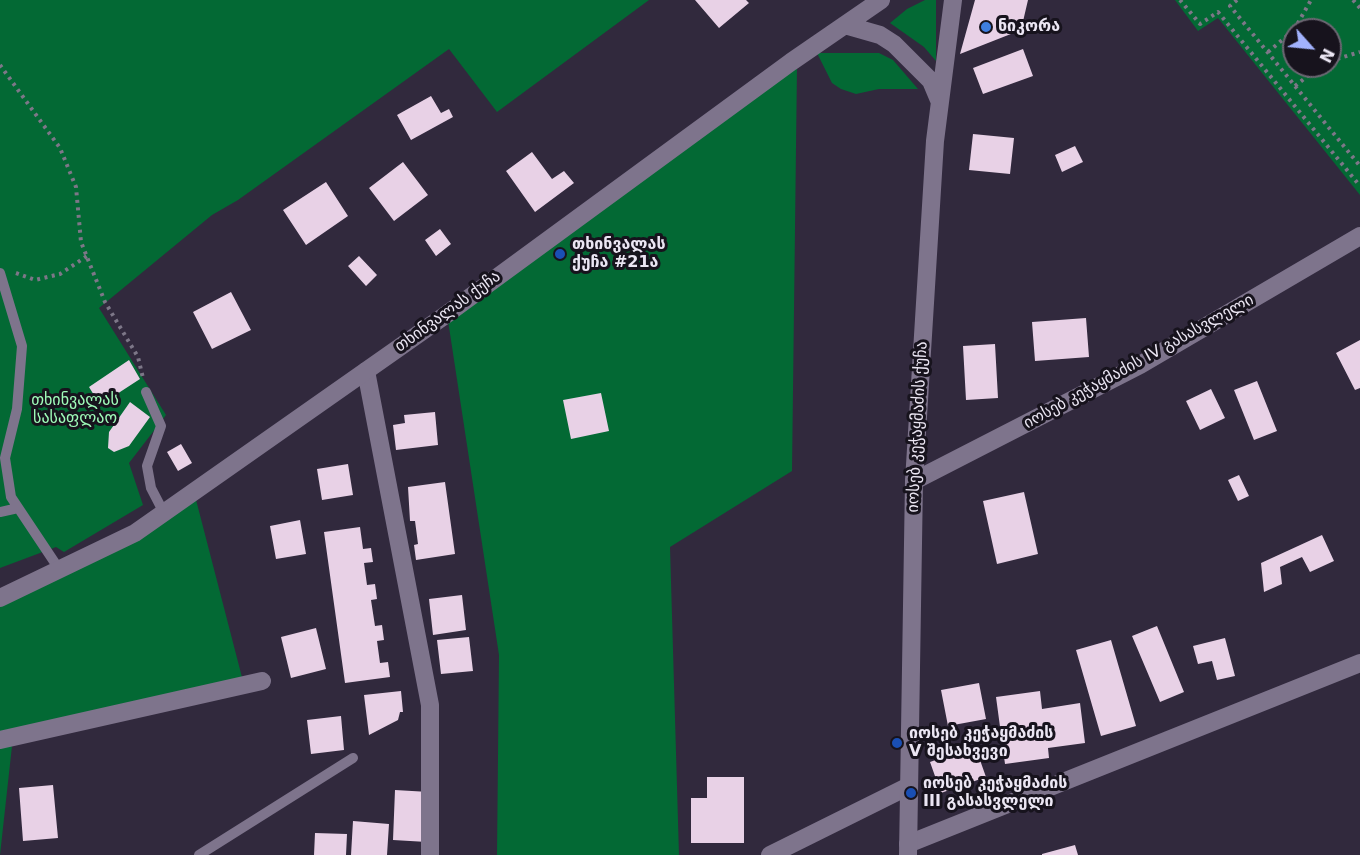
<!DOCTYPE html>
<meta charset="utf-8">
<style>
body{margin:0}
#map{position:relative;width:1360px;height:855px;overflow:hidden;background:#31293d;font-family:"DejaVu Sans",sans-serif}
canvas{display:block}
.north{position:absolute;left:1282px;top:18px;width:60px;height:60px;box-sizing:border-box;background:#17131d;border:2px solid #6c6773;border-radius:50%;rotate:117deg;font-size:16px;font-weight:700;line-height:24px;text-align:center;color:#ebe6f3}
.north::after{content:'';display:block;margin:auto;width:21px;height:27px;background:#a2b2fd;clip-path:polygon(50% 0,100% 100%,50% 72%,0 100%)}
</style>
<div id="map">
<canvas width="1360" height="855"></canvas>
<div class="north">N</div>
</div>
<script>
const g = document.querySelector('canvas').getContext('2d');
g.lineJoin = 'round';
function fillPath(path, color) {
  g.fillStyle = color;
  g.fill(path, 'evenodd');
}
function shape(rows) {
  const path = new Path2D();
  for (const r of rows) {
    path.moveTo(r[0], r[1]);
    for (let i = 2; i < r.length; i += 2) path.lineTo(r[i], r[i + 1]);
  }
  return path;
}
function trace(path, color, width, dash) {
  g.strokeStyle = color;
  g.lineWidth = width;
  g.lineCap = dash ? 'butt' : 'round';
  g.setLineDash(dash || []);
  g.stroke(path);
}
function write(font, color, halo, rows, align = 'center') {
  g.font = font + ' "DejaVu Sans","Noto Sans Georgian",sans-serif';
  g.lineWidth = 6;
  g.setLineDash([]);
  g.textBaseline = 'middle';
  g.strokeStyle = halo;
  g.fillStyle = color;
  for (const [text, x, y, turn = 0] of rows) {
    g.save();
    g.translate(x, y);
    g.rotate((+turn || 0) * Math.PI / 180);
    g.textAlign = isNaN(turn) ? turn : align;
    if (halo) g.strokeText(text, 0, 0);
    g.fillText(text, 0, 0);
    g.restore();
  }
}
fillPath(shape([
 [0,0,649,0,497,112,449,49,238,200,212,215,99,308,166,415,129,463,143,505,64,552,56,547,0,568],
 [925,0,936,0,936,61,924,47,890,23,907,9],
 [1175,0,1360,0,1360,195,1218,18,1198,31],
 [1294,30,1330,30,1330,66,1294,66],
 [817,53,879,53,893,60,918,89,879,89,856,94,841,89,832,83],
 [797,67,792,471,670,547,679,855,497,855,499,655,447,314],
 [194,492,244,685,13,737,0,855,0,598]
]), '#036934');
fillPath(shape([
 [695,0,746,0,749,3,719,28],
 [975,0,1028,0,1021,30,960,54],
 [1023,49,1033,76,983,94,973,68],
 [431,96,441,113,449,109,453,117,411,140,397,115],
 [973,134,1014,138,1010,174,969,170],
 [1075,146,1083,162,1062,172,1055,155],
 [532,152,552,179,564,171,574,183,535,212,506,171],
 [403,162,428,195,394,221,369,188],
 [326,182,348,216,306,245,283,210],
 [440,229,451,244,436,256,425,240],
 [359,256,377,275,366,286,348,266],
 [231,292,251,330,212,349,193,312],
 [1086,318,1089,357,1035,361,1032,322],
 [1360,340,1360,388,1355,390,1336,353],
 [995,344,998,398,966,400,963,346],
 [129,360,140,379,100,405,89,387],
 [1257,381,1277,431,1254,440,1234,390],
 [1211,389,1225,418,1200,430,1186,401],
 [601,393,609,431,571,439,563,400],
 [130,402,150,417,129,446,114,452,108,448,109,432],
 [435,412,438,445,396,450,393,425,405,423,404,415],
 [181,444,192,463,178,471,167,452],
 [348,464,353,495,322,500,317,469],
 [1239,475,1249,496,1238,501,1228,480],
 [445,482,455,554,416,560,414,545,418,544,415,521,410,521,408,487],
 [1024,492,1038,554,997,564,983,501],
 [300,520,306,554,276,559,270,526],
 [360,527,363,549,371,548,373,562,364,563,367,585,375,584,377,599,371,600,375,626,382,625,384,640,377,641,380,663,388,662,390,677,345,683,324,532],
 [1322,535,1334,561,1310,572,1302,557,1280,567,1282,584,1264,592,1261,563],
 [462,595,466,630,433,635,429,599],
 [1157,626,1184,692,1160,702,1132,636],
 [316,628,326,669,291,678,281,637],
 [469,637,473,671,441,674,437,640],
 [1225,638,1235,676,1217,680,1212,661,1198,664,1193,646],
 [1111,640,1136,726,1101,736,1076,650],
 [979,683,986,719,948,726,941,690],
 [401,691,403,712,400,712,398,720,369,735,364,695],
 [1040,691,1042,709,1080,703,1085,743,1048,748,1049,758,1005,764,996,697],
 [341,716,344,750,311,754,307,720],
 [975,746,986,777,941,793,930,762],
 [707,777,744,777,744,843,691,843,691,798,707,798],
 [53,785,58,838,23,841,19,788],
 [395,790,429,792,427,842,393,840],
 [353,821,389,824,387,855,351,855],
 [315,833,347,834,346,855,314,855],
 [1075,845,1078,855,1042,855,1042,854]
]), '#e8d1e6');
trace(shape([
 [1180,0,1200,24,1218,12,1360,186],
 [1237,0,1230,6,1360,166],
 [1353,0,1360,8],
 [1294,30,1311,0],
 [1268,52,1294,30],
 [1330,61,1360,52],
 [0,65,60,148,76,187,81,242,105,302,138,357,143,378],
 [1295,86,1320,66],
 [16,273,35,280,60,274,87,256]
]), '#7d7788', 4, [3, 4.5]);
trace(shape([
 [0,273,22,346,17,409,5,458,11,497,59,569],
 [146,392,161,426,147,466,151,488,164,513],
 [0,512,18,508],
 [199,855,353,758]
]), '#7e748c', 10);
trace(shape([
 [366,371,430,705,430,855],
 [914,481,1140,365,1360,236],
 [0,740,262,681],
 [908,844,1360,663],
 [770,855,909,786]
]), '#7e748c', 18);
trace(shape([
 [845,25,880,35,894,44,931,81,939,100],
 [0,598,135,533,447,314,791,62,881,0],
 [908,855,914,481,935,141,953,0]
]), '#7e748c', 18);
for (const [x, y, r, color] of [
 [986,27,6,"#3f7fe0"],
 [560,254,6,"#1a4fb4"],
 [897,743,6,"#1a4fb4"],
 [911,793,6,"#1a4fb4"]
]) {
  const dot = new Path2D();
  dot.arc(x, y, r, 0, 2 * Math.PI);
  g.fillStyle = color;
  g.fill(dot);
  trace(dot, '#17131d', 2);
}
write('bold 16px', '#ebe6f3', '#17131d', [
 ["ნიკორა",998,27],
 ["თხინვალას",572,245],
 ["ქუჩა #21ა",572,263],
 ["იოსებ კეჭაყმაძის",909,734],
 ["V შესახვევი",909,752],
 ["იოსებ კეჭაყმაძის",923,784],
 ["III გასასვლელი",923,802]
], 'left');
write('16px', '#ebe6f3', '#17131d', [
 ["თხინვალას ქუჩა",448,312,-36],
 ["იოსებ კეჭაყმაძის IV გასასვლელი",1139,362,-29],
 ["იოსებ კეჭაყმაძის ქუჩა",918,427,-87]
]);
write('16px', '#9ffcb9', '#17131d', [
 ["თხინვალას",75,401],
 ["სასაფლაო",75,419]
]);
</script>
